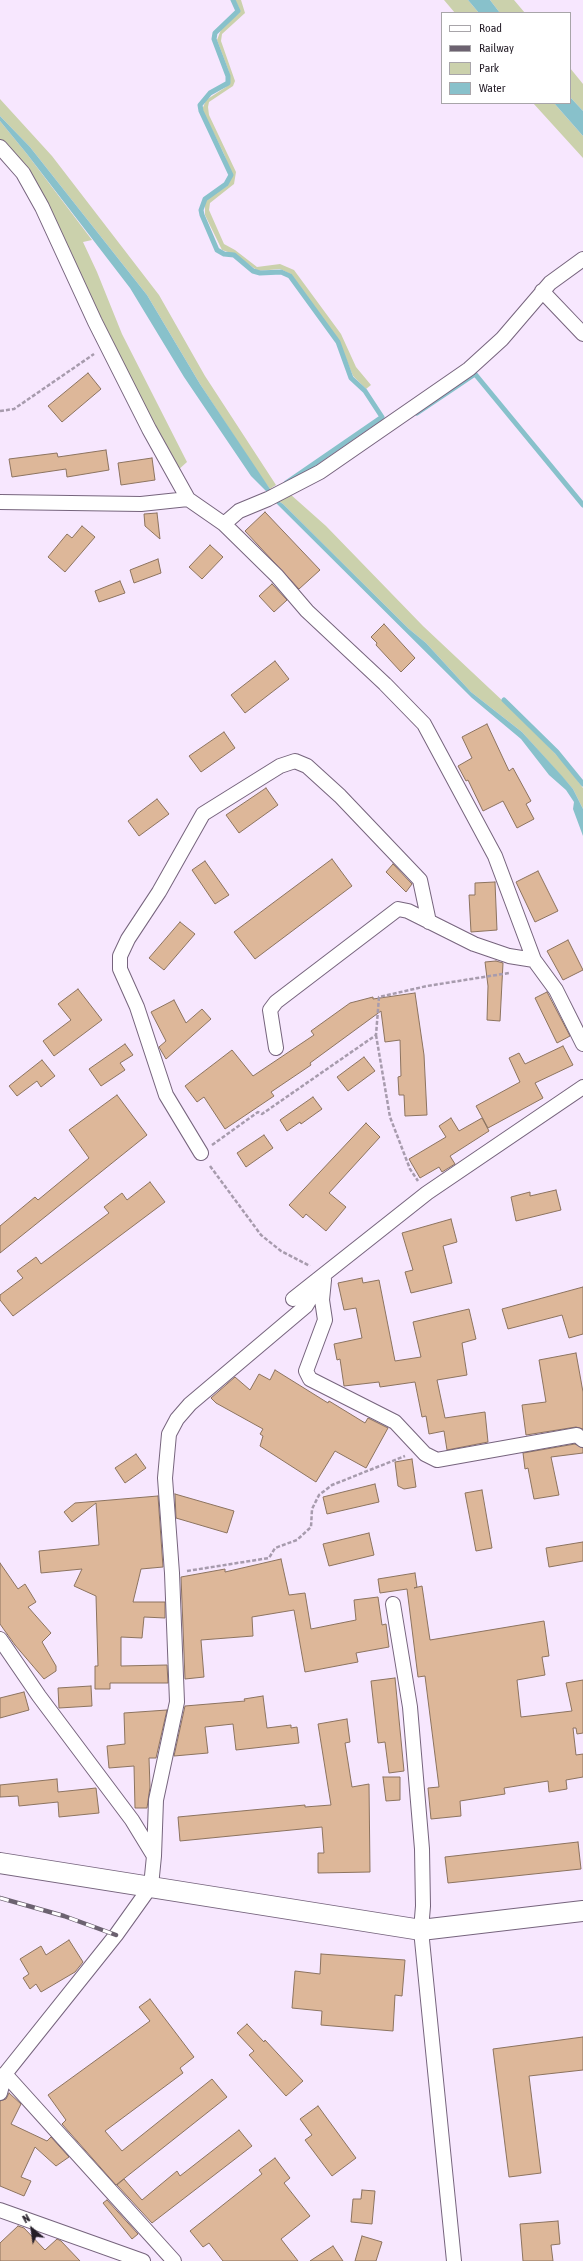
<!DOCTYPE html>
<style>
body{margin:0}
#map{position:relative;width:583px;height:2261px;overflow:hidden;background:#f7e7fe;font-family:"Asap Condensed",sans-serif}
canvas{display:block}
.legend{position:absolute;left:441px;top:12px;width:130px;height:92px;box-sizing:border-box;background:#fff;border:1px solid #a8a5a9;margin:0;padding:5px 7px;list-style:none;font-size:12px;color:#251e28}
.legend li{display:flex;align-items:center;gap:8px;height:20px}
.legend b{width:20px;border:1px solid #a8a5a9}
.north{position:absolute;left:12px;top:2209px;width:40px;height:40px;-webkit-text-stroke:3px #fff;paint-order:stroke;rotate:331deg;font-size:11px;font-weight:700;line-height:16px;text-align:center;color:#251e28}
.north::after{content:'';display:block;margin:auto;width:14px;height:18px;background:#251e28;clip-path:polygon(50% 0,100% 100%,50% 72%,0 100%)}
</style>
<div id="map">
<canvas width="583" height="2261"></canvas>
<ul class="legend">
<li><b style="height:5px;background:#fff"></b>Road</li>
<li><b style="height:5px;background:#6c6270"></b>Railway</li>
<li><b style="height:11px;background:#cbd1ac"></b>Park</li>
<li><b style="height:11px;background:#88c1cb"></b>Water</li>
</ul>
<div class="north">N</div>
</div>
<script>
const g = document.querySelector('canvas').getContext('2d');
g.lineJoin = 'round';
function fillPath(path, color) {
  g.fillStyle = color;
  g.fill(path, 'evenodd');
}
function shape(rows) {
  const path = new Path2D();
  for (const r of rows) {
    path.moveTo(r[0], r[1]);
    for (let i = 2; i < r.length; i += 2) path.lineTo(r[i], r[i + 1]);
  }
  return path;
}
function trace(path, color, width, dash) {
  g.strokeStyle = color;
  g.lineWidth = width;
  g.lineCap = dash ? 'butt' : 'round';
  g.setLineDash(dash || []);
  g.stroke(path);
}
fillPath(shape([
 [235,0,241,0,245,13,222,34,221,41,235,81,233,86,209,102,208,107,209,115,236,172,234,184,210,203,209,210,224,244,235,250,257,267,280,264,294,270,341,334,356,367,371,385,366,389,353,376,339,341,291,274,280,269,258,271,234,254,222,250,205,215,205,204,207,199,227,186,232,175,224,154,202,110,206,100,226,87,230,80,229,72,217,40,222,27,239,13,239,8],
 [444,0,468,0,479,13,455,13],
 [490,0,514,0,525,13,500,13],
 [570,68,583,84,583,111,570,97],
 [0,99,52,156,159,295,205,376,276,485,270,489,261,477,200,384,147,295,30,147,0,116],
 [533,103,554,103,583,136,583,158],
 [0,121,27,154,92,240,83,242,97,272,122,334,187,462,177,471,111,344,48,205,0,141],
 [290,494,326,526,423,626,522,719,566,765,583,788,583,809,573,789,522,732,471,692,426,643,409,629,283,504,277,500]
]), '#cbd1ac');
fillPath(shape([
 [468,0,490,0,500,13,479,13],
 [570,97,583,111,583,136,554,103,570,103],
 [0,116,30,147,147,295,200,384,272,492,267,492,251,476,184,377,130,288,27,154,0,121],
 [277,500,283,504,409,629,426,643,471,692,522,732,562,776,573,789,583,809,583,836,573,809,574,802,566,790,549,775,521,739,472,698,275,502]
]), '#88c1cb');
trace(shape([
 [233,0,238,11,215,33,214,39,228,76,228,83,210,93,200,105,201,111,231,175,226,184,205,199,201,210,202,215,217,250,224,254,234,255,253,271,260,273,281,272,290,276,338,342,351,378,365,391,382,417,286,483],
 [417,413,475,374,583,505],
 [504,700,557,752,583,784]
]), '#88c1cb', 5);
const building = shape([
 [88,373,101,389,62,422,48,406,88,373],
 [106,450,109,470,67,477,66,469,12,477,9,459,57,453,58,457,106,450],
 [152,458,155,480,121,485,118,463,152,458],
 [265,512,320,570,299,589,245,531,265,512],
 [157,513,160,539,145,526,144,514,157,513],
 [82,526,95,537,65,572,48,557,67,534,72,538,82,526],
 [210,545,223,557,202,579,189,567,210,545],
 [158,559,161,573,134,583,130,570,158,559],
 [120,581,125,593,99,602,95,591,120,581],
 [272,584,287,600,274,612,259,596,272,584],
 [384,624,415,658,401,672,376,645,377,643,371,637,384,624],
 [275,661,289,679,245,713,231,695,275,661],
 [487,724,509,771,513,768,531,801,526,804,534,819,517,828,503,801,483,811,468,780,466,781,458,766,472,758,462,737,487,724],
 [224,732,235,748,201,772,189,756,224,732],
 [266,788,278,805,239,833,226,815,266,788],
 [157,799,169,814,139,836,128,821,157,799],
 [332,859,352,886,255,959,234,932,332,859],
 [205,861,229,895,215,904,192,870,205,861],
 [393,864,412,884,406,892,386,872,393,864],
 [538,871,558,911,535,922,516,882,538,871],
 [495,882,497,930,471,932,469,895,475,895,475,883,495,882],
 [180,922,195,934,164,970,149,958,180,922],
 [568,940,583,970,563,980,547,951,568,940],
 [496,961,503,963,500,1021,487,1020,488,986,485,962,496,961],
 [78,989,102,1020,54,1056,43,1041,71,1020,58,1004,78,989],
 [547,992,570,1036,557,1043,535,998,547,992],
 [415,993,424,1055,427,1115,405,1116,404,1095,399,1095,398,1077,401,1076,400,1040,385,1042,381,1011,310,1063,311,1065,271,1092,274,1096,225,1129,204,1097,197,1102,185,1086,232,1050,253,1076,314,1035,311,1031,350,1003,373,997,373,999,415,993],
 [174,1000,186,1023,202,1009,211,1019,166,1059,159,1047,166,1041,151,1012,174,1000],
 [125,1044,133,1055,120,1063,125,1070,101,1086,89,1069,125,1044],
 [563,1046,573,1065,535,1083,543,1098,488,1128,476,1106,520,1082,509,1058,519,1053,525,1064,563,1046],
 [364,1057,375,1071,348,1091,337,1077,364,1057],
 [42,1060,55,1076,41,1087,37,1081,17,1096,9,1086,42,1060],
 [117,1095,147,1135,0,1253,0,1226,35,1197,38,1200,89,1158,69,1130,117,1095],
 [313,1097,322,1109,301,1124,300,1122,287,1131,280,1120,313,1097],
 [451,1118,459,1131,482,1118,489,1131,450,1156,455,1164,442,1172,439,1167,420,1178,409,1159,446,1137,439,1126,451,1118],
 [366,1123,380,1137,329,1193,346,1207,326,1231,306,1214,303,1218,289,1205,366,1123],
 [264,1135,273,1148,246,1167,237,1153,264,1135],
 [150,1182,165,1202,13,1316,0,1300,0,1295,23,1278,17,1271,36,1257,41,1264,109,1213,104,1207,122,1193,127,1200,150,1182],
 [556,1190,561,1210,516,1221,511,1197,530,1192,530,1196,556,1190],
 [451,1219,457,1242,443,1246,452,1283,411,1293,405,1272,413,1270,402,1233,451,1219],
 [362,1278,363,1283,379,1280,395,1361,421,1357,413,1322,469,1309,476,1339,462,1343,467,1375,437,1380,445,1418,485,1412,488,1442,447,1450,444,1431,429,1434,426,1416,422,1417,415,1382,380,1387,379,1382,344,1386,340,1359,337,1360,334,1344,362,1338,356,1308,344,1310,338,1283,362,1278],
 [583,1287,583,1334,569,1338,562,1315,508,1329,502,1309,583,1287],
 [576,1353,583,1392,583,1429,576,1427,526,1435,522,1405,546,1402,539,1360,576,1353],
 [275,1370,328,1403,329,1401,365,1423,368,1418,388,1428,366,1468,335,1451,316,1482,260,1446,263,1436,260,1434,263,1429,216,1403,211,1398,235,1377,250,1390,259,1374,270,1380,275,1370],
 [575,1444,583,1448,583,1453,551,1457,559,1495,534,1499,528,1468,525,1469,523,1453,575,1444],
 [136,1454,146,1468,125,1483,115,1468,136,1454],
 [412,1459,416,1487,404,1489,398,1486,395,1462,412,1459],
 [375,1484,379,1502,327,1514,323,1497,375,1484],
 [482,1490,492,1548,476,1551,465,1493,482,1490],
 [175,1494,234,1511,227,1533,176,1518,175,1494],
 [158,1496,163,1567,141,1569,133,1602,165,1602,165,1618,144,1617,142,1638,121,1637,121,1666,167,1665,168,1683,110,1683,110,1689,95,1689,95,1666,98,1666,96,1596,74,1586,82,1569,41,1573,39,1551,99,1545,96,1503,72,1522,64,1512,75,1503,158,1496],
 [369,1533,374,1555,329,1566,323,1544,369,1533],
 [583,1542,583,1561,549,1567,546,1548,583,1542],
 [281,1559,289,1595,305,1593,311,1629,356,1620,354,1600,378,1597,382,1625,386,1624,389,1647,356,1653,358,1662,305,1672,294,1610,252,1617,253,1636,201,1640,204,1677,185,1679,181,1577,225,1569,225,1572,281,1559],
 [0,1563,18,1589,25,1584,36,1602,28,1607,51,1633,42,1642,56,1666,56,1671,44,1679,15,1645,0,1624,0,1563],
 [415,1573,417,1587,414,1588,422,1586,430,1640,544,1621,549,1656,542,1657,545,1675,517,1680,521,1717,572,1711,566,1683,583,1680,583,1733,577,1734,576,1728,573,1728,576,1755,583,1754,583,1777,566,1780,567,1789,549,1792,548,1781,504,1788,505,1794,460,1801,461,1816,431,1819,428,1788,439,1787,425,1676,418,1677,407,1589,380,1593,378,1579,415,1573],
 [395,1678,404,1771,389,1773,385,1742,378,1743,371,1681,395,1678],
 [91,1686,92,1706,59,1708,58,1688,91,1686],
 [24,1692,29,1710,0,1718,0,1698,24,1692],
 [263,1696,267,1728,291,1725,291,1728,297,1727,299,1743,236,1750,233,1724,205,1727,208,1753,174,1756,185,1706,245,1701,244,1699,263,1696],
 [167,1710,156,1758,149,1758,150,1787,147,1808,135,1808,134,1766,109,1768,107,1746,125,1744,124,1713,167,1710],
 [347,1719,350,1742,345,1743,352,1787,369,1784,370,1872,318,1873,318,1853,324,1853,322,1827,180,1841,178,1817,305,1805,305,1807,331,1805,318,1724,347,1719],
 [383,1777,400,1777,400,1800,386,1801,383,1777],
 [57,1779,58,1792,96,1788,99,1813,59,1817,58,1802,19,1806,18,1796,0,1797,0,1785,57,1779],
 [578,1842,581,1869,448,1883,445,1857,578,1842],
 [69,1940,83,1962,75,1972,41,1992,36,1984,30,1989,23,1978,29,1974,20,1959,41,1946,46,1955,69,1940],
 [321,1954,405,1960,402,1996,395,1995,393,2031,321,2025,322,2011,292,2008,295,1971,320,1974,321,1954],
 [150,1999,194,2057,180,2068,183,2073,105,2131,122,2151,212,2079,227,2097,116,2185,62,2124,66,2120,48,2095,150,2021,139,2007,150,1999],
 [247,2024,264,2042,265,2040,303,2081,286,2096,249,2055,254,2051,237,2033,247,2024],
 [583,2037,583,2070,529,2076,541,2173,509,2177,493,2049,583,2037],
 [9,2093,21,2104,11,2124,47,2141,51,2137,69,2157,56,2166,35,2147,21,2177,31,2181,24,2196,0,2186,0,2101,6,2099,9,2093],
 [318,2106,356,2158,332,2176,305,2140,312,2135,300,2119,318,2106],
 [239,2130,252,2146,152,2223,117,2185,124,2179,142,2200,177,2171,180,2176,239,2130],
 [275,2158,290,2178,284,2183,310,2216,281,2239,298,2261,223,2261,209,2243,203,2247,190,2231,262,2174,259,2170,275,2158],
 [362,2190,375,2191,372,2224,351,2222,353,2199,361,2199,362,2190],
 [107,2200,138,2234,132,2239,103,2203,107,2200],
 [558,2221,560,2244,551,2245,553,2261,523,2261,520,2224,558,2221],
 [18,2226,24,2228,45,2250,57,2239,61,2241,80,2261,0,2261,0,2243,18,2226],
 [362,2236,382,2242,376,2261,355,2261,362,2236],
 [333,2246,343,2261,310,2261,333,2246]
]);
fillPath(building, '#ddb799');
trace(building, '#8c735f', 1);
const street = shape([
 [0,147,23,173,42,207,95,322,149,429,188,499,224,524,277,576,307,611,385,684,424,724,495,856,534,960,556,990,583,1044],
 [542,291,583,334],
 [0,502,141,504,188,499],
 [224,524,239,511,268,499,320,472,469,369,502,339,550,283,583,259],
 [276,1048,270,1010,276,1002,398,909,408,911,474,944,509,956,534,960],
 [201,1153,166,1095,137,1007,120,969,120,956,128,939,159,892,203,814,280,766,295,761,307,766,340,796,420,880,429,922],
 [324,1280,322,1300,325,1320,306,1371,310,1379,395,1422,425,1454,437,1460,577,1435,583,1440],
 [293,1299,427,1193,583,1087],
 [393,1604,410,1707,422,1849,423,1906,421,1930,454,2261],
 [0,1639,39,1696,132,1820,154,1856,151,1886,116,1935,5,2074,0,2076],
 [154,1856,156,1800,177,1702,172,1573,165,1478,169,1434,177,1419,190,1404,306,1306,325,1274],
 [5,2074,174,2261],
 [0,2093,5,2074],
 [0,2210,143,2261]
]);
const secondary = shape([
 [0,1863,421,1930,583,1911]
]);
trace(street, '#76647d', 16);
trace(secondary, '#76647d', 22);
trace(shape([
 [0,411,14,409,94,354],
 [376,1035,390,1117,410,1169,418,1181],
 [212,1145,258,1112,262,1114,376,1035,379,997,427,986,509,973],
 [210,1166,261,1235,281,1251,310,1266],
 [187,1571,269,1558,275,1548,297,1540,311,1527,312,1509,319,1495,332,1485,405,1456]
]), '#a79bad', 2.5, [4, 2]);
trace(street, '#fff', 14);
trace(secondary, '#fff', 20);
const rail = shape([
 [0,1898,64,1916,116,1935]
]);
trace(rail, '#6c6270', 4.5);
trace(rail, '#fff', 3, [9]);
</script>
